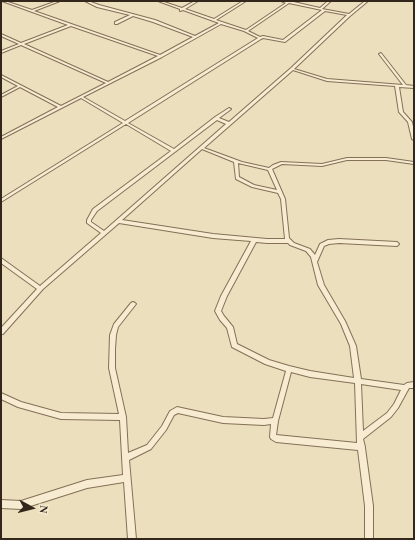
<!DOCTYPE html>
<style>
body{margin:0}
#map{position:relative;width:415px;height:540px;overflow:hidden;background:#ecdfbe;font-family:Georgia,serif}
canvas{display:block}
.frame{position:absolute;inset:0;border:2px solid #33271c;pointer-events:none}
.north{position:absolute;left:12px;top:488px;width:40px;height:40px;-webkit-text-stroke:3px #f4e9cd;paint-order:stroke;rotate:97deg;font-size:11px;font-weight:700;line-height:16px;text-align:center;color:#33271c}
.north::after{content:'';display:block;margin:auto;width:14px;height:18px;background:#33271c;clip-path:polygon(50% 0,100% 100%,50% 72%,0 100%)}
</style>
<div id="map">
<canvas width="415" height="540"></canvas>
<div class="frame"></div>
<div class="north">N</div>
</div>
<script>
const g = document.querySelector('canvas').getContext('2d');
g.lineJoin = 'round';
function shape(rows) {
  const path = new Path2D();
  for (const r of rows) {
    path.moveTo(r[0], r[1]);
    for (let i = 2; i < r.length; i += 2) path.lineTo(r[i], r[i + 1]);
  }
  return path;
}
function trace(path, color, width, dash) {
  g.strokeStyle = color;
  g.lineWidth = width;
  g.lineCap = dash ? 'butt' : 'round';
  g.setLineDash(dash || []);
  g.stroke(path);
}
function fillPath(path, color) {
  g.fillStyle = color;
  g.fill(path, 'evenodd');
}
const street = shape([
 [2,1,5,1,32,10,57,1,60,1,34,11,160,55,193,37,153,22,133,16,117,24,115,24,115,22,130,15,97,7,85,1,88,1,99,5,155,20,195,36,219,23,183,10,180,11,180,9,158,1,161,1,182,8,195,1,198,1,185,9,214,19,243,1,246,1,216,20,246,30,286,3,281,1,289,1,320,8,328,1,331,1,322,9,349,14,365,1,368,1,350,16,294,69,327,79,403,85,379,54,381,53,406,85,414,86,414,88,399,87,403,112,412,122,414,131,414,140,412,139,408,122,399,112,395,86,327,81,293,70,204,148,242,162,269,168,273,165,281,162,322,164,347,158,386,158,414,162,414,164,386,160,347,160,322,166,282,164,272,169,285,199,289,238,294,243,310,249,315,255,320,244,328,240,339,239,397,242,399,244,397,246,339,243,329,244,324,246,317,262,324,285,345,321,356,346,361,379,404,385,407,383,414,382,414,388,409,388,398,408,391,417,363,439,365,447,365,448,373,506,373,539,365,539,365,506,358,450,276,442,271,439,270,437,271,424,264,425,223,423,178,413,174,415,166,430,151,449,129,460,136,539,128,539,124,482,87,488,21,509,1,508,1,500,21,501,87,480,123,475,120,420,61,419,18,407,1,399,1,393,21,402,61,413,119,414,109,368,110,335,114,324,131,303,133,302,135,303,136,304,118,327,116,335,115,349,115,368,126,417,128,453,147,445,162,426,170,411,177,407,223,417,264,419,273,418,286,371,265,364,232,347,227,328,220,320,215,311,221,296,251,241,213,238,119,223,43,289,3,334,1,334,1,328,37,289,1,263,1,258,40,286,101,233,87,223,87,220,93,209,171,151,126,124,1,202,1,199,123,123,81,98,1,139,1,137,58,107,20,87,1,97,1,95,18,86,1,77,1,75,61,106,106,83,21,45,1,53,1,51,19,44,1,36,1,34,21,43,68,25,2,1],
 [289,3,322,10,283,40,263,36,260,37,248,31,289,3],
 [325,11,347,15,291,68,229,122,219,118,230,110,231,109,229,108,215,117,174,149,128,123,261,39,263,38,285,42,325,11],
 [221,24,244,31,258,38,125,121,83,97,162,57,221,24],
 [71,26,158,56,108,82,24,44,71,26],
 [217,120,226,124,104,231,91,222,91,220,97,211,217,120],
 [202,149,234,162,236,179,252,187,278,193,281,199,285,239,267,239,213,234,122,220,202,149],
 [238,163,268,170,277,190,254,185,239,177,238,163],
 [256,242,267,243,288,243,290,245,306,251,311,257,318,285,341,324,350,346,354,378,310,371,289,366,269,360,237,344,233,327,224,316,221,311,227,296,256,242],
 [291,372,310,377,355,383,357,443,276,435,278,421,291,372],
 [361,384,401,390,394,404,387,413,363,431,361,384]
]);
trace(street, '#837057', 2);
fillPath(street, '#f7ecd1');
</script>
